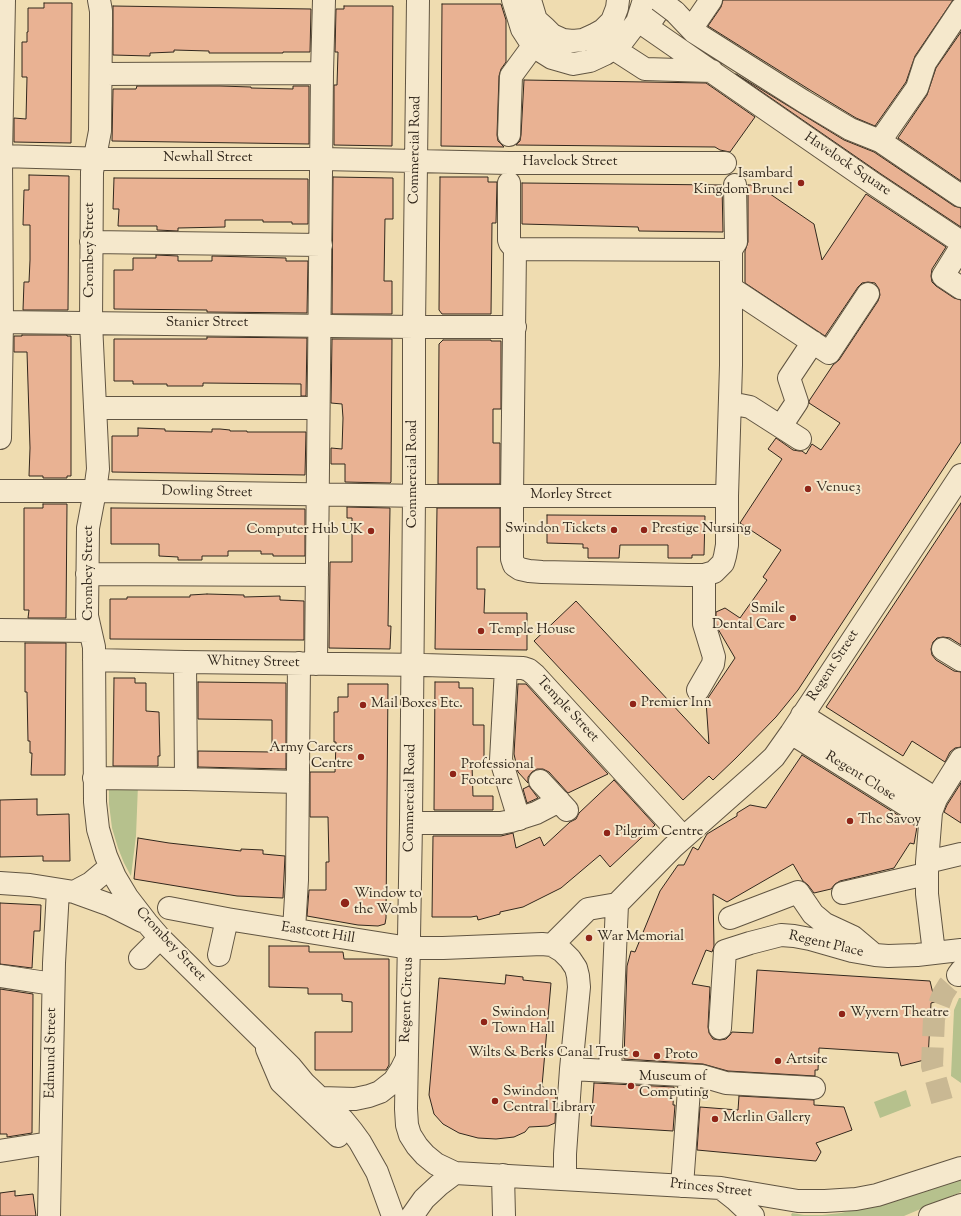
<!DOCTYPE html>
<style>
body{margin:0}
canvas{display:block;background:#efdcb0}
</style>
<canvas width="961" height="1216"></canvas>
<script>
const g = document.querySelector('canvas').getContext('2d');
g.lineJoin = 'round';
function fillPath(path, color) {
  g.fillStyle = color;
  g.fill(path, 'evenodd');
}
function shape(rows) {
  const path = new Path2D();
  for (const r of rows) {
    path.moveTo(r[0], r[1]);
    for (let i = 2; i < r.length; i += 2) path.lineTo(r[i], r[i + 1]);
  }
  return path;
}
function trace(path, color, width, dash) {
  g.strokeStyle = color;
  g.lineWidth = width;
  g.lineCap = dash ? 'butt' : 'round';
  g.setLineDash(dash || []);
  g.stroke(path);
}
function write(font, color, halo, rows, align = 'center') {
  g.font = font + ' "Sorts Mill Goudy",serif';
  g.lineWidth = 4;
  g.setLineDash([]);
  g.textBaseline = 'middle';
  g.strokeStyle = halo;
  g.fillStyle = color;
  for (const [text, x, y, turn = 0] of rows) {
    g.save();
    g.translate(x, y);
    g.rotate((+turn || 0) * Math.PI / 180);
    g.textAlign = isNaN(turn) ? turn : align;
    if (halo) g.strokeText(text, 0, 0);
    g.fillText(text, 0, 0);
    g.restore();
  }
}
fillPath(shape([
 [138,785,136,836,131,876,124,863,118,848,112,828,109,804,109,786],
 [959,998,961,998,961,1083,951,1076,954,1010],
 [906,1090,911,1106,880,1118,874,1102],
 [961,1180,961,1192,904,1216,792,1216,791,1215,792,1213,804,1215,822,1215,841,1213,904,1198]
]), '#b6c18d');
const building = shape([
 [723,0,953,0,915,56,906,82,875,126,856,118,810,90,708,26,721,7,723,0],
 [44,3,72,3,71,143,14,142,14,118,26,119,27,77,22,77,22,42,27,42,27,32,28,32,28,8,44,8,44,3],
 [442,4,501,4,506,20,506,62,501,69,499,76,497,135,498,141,504,147,441,146,442,4],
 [113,6,311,9,310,52,283,52,283,53,209,53,209,51,174,50,174,52,150,53,150,56,113,55,113,6],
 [344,6,393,6,392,146,334,145,334,85,337,85,338,52,335,52,336,9,344,9,344,6],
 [961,32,961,181,898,138,927,95,936,68,961,32],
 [736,74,844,140,874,152,954,206,961,208,961,227,881,174,736,74],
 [524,80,706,83,755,117,730,152,720,150,715,147,516,145,520,141,521,135,524,80],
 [137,86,220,86,251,87,251,88,293,89,293,86,309,86,309,144,112,141,113,89,136,89,137,86],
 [29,175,69,176,68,310,23,310,24,282,29,282,30,260,30,225,23,225,24,190,29,190,29,175],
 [333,177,393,178,393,219,385,219,384,281,392,281,392,314,332,314,333,177],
 [440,177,488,177,488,182,497,182,496,223,492,223,491,314,442,314,439,310,440,177],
 [114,178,308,179,308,224,292,224,292,222,263,222,263,220,225,220,225,227,178,228,178,231,157,230,157,226,118,226,119,209,113,209,114,178],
 [522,183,722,185,723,232,639,231,638,227,522,224,522,183],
 [748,185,757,185,811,222,814,224,822,260,866,194,946,247,932,269,931,276,932,282,936,286,954,298,961,300,961,442,798,690,776,717,736,758,713,780,709,776,683,800,534,641,576,601,709,744,706,701,735,658,718,629,716,622,716,612,725,608,740,618,767,580,763,577,781,550,740,523,782,459,768,449,776,438,793,450,799,451,802,451,806,454,812,444,821,450,840,423,809,403,809,401,833,365,839,360,878,301,880,295,879,289,875,283,868,282,862,283,858,287,825,336,745,283,745,251,748,242,748,185],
 [156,255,178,256,178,261,212,261,212,256,286,258,286,261,308,261,307,313,207,312,207,310,114,309,114,270,133,270,133,258,156,258,156,255],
 [22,335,67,335,67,336,71,336,71,476,67,476,67,478,43,478,43,476,29,476,30,448,27,352,14,352,14,336,22,336,22,335],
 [207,337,307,338,306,396,301,396,301,384,203,383,203,386,167,386,167,384,133,384,133,381,114,381,114,339,207,339,207,337],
 [332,339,392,339,391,482,390,483,345,482,345,464,331,464,331,448,342,449,343,418,342,404,331,403,332,339],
 [443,340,491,340,491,341,501,341,501,409,493,409,493,443,500,443,500,484,438,484,439,344,443,340],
 [138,428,165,429,165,431,212,432,212,429,220,429,230,430,230,431,247,431,247,432,306,432,305,475,112,472,112,436,138,436,138,428],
 [961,503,961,645,950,638,943,637,937,638,933,642,931,649,932,655,936,660,954,671,961,672,961,747,955,748,950,752,945,762,912,741,903,756,826,707,961,503],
 [43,504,67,504,66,618,28,618,29,610,24,610,24,508,43,508,43,504],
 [347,507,390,508,388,626,391,626,390,649,329,648,330,562,352,562,352,518,347,518,347,507],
 [111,508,305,509,305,556,273,556,273,554,261,554,261,551,228,551,228,556,202,556,202,560,178,560,178,557,159,556,159,544,111,544,111,508],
 [437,508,500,508,500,547,477,547,477,589,485,589,484,613,527,613,527,650,435,649,437,508],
 [547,515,705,516,704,555,692,555,692,558,668,558,668,545,620,545,619,558,588,558,588,548,583,548,583,544,547,543,547,515],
 [207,594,244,595,244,597,280,596,280,600,304,601,304,640,110,639,110,599,127,599,127,597,190,597,190,595,207,594],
 [25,643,66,643,65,775,31,775,32,753,30,753,30,741,28,741,27,692,25,692,25,643],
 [114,678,135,678,135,683,146,683,146,711,159,712,160,756,158,756,158,766,113,766,114,678],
 [198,682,286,683,286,769,198,767,198,751,272,752,272,720,198,719,198,682],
 [435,682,459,682,459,688,473,688,473,725,484,725,484,765,472,765,473,796,493,796,493,810,434,810,435,682],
 [348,684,388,684,386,918,385,924,378,926,358,925,307,916,309,890,326,890,326,862,329,862,328,817,310,817,310,772,335,772,336,742,334,742,334,712,338,712,338,697,348,697,348,684],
 [518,684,526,684,608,774,568,793,549,772,543,769,537,769,532,772,528,777,528,783,518,772,514,754,518,684],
 [802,755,917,827,914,844,910,843,894,868,840,881,835,884,831,889,814,893,808,885,803,881,793,864,727,902,713,894,714,946,712,952,706,950,692,984,710,987,708,1027,709,1033,713,1039,720,1040,726,1039,730,1035,732,1032,753,1033,757,970,930,981,935,1002,931,1003,928,1059,901,1066,898,1053,819,1048,818,1070,815,1070,815,1076,728,1071,703,1064,624,1059,627,966,631,951,635,952,660,891,678,865,684,865,693,847,698,850,707,834,737,816,737,813,750,805,766,808,802,755],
 [614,780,655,825,610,867,600,855,561,888,523,907,500,912,500,914,478,920,477,916,471,917,432,917,433,836,501,836,513,833,516,848,540,837,544,846,570,822,576,819,579,813,614,780],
 [961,783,961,823,944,812,947,805,961,783],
 [529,786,538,798,527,803,523,789,529,786],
 [37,799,37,815,69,814,70,861,43,861,43,856,0,857,0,800,37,799],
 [138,838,169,843,241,851,241,849,263,850,263,854,285,856,283,898,237,896,134,879,138,838],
 [0,903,41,905,40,931,34,931,32,968,0,964,0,903],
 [269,946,309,946,309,952,343,952,344,959,389,959,389,1065,386,1070,315,1070,315,1032,352,1032,352,1002,342,1001,342,994,308,994,308,988,269,987,269,946],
 [506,975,523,977,523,980,551,983,542,1086,556,1097,555,1123,548,1126,529,1127,525,1132,514,1137,496,1139,478,1138,459,1133,443,1124,434,1114,429,1095,439,978,505,984,506,975],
 [0,989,33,994,32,1133,7,1137,7,1134,0,1134,0,989],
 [594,1083,674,1087,673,1105,675,1105,673,1131,591,1126,594,1083],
 [739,1096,814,1100,814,1105,844,1107,852,1130,816,1143,821,1152,816,1161,697,1150,700,1107,738,1110,739,1096],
 [15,1191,15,1196,33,1194,36,1216,0,1216,0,1193,15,1191]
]);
fillPath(building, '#e9b293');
trace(building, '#32281d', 1);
trace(shape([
 [942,1101,932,1066,934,1018,943,994,948,986,958,975]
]), '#c9b893', 22, [22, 11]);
const minor = shape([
 [99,0,101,11,101,24,100,131,92,172,91,323,98,469,95,491,88,528,87,616,94,647,95,802,98,829,106,856,115,877,127,897,147,923,160,938,290,1066,304,1083,343,1120,352,1131,360,1142,377,1172,393,1216],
 [418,0,414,327,414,496,411,823,406,1109,407,1125,410,1135,417,1146,425,1155,436,1164,455,1173,721,1188,798,1201,825,1201,856,1199,877,1195,961,1168],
 [513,0,522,29,533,46,552,58,573,64,590,61,605,54,621,43,637,22,644,0],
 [530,0,536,20,545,28,552,35,563,40,573,41,583,40,594,35,603,30,612,21,617,8,618,0],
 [665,0,647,27,874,184,961,242],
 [675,12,694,32,803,101,850,129,880,141,917,88,925,63,961,9],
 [694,32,696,22,711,0],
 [614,49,645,69,712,71],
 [101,74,322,73],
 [509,135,511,76,533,46],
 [880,141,961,196],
 [0,156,109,159,322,159,509,163,725,163],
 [509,183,509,240,510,243,515,249],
 [91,242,321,245],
 [961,247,943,276,961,288],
 [515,249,731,250,731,365,727,496,727,545,725,556,723,563,714,572,704,575,688,575,542,572,529,571,520,569,514,565,512,559,512,496,515,249],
 [731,250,736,242,735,185],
 [731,288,829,353,868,294],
 [0,322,414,327,515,327],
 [730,403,750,407,800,439],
 [95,408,318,408],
 [781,426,797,402,789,378,813,342],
 [0,438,2,322,1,156,4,0],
 [0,491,95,491,426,496,727,496],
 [87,574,317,575],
 [0,630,90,631],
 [943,649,961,660],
 [94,660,185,662,424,665,523,668,529,670,535,675,683,837],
 [185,662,186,779],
 [316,664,322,73,324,0],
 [506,668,501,760,519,819],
 [698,690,713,664,714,657,704,624,704,575],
 [802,715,936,799],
 [791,733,930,820],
 [94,778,186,779,298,782],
 [540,781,567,810],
 [411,823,501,823,511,821,536,813,559,801],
 [927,862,961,854],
 [0,883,30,885,74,892,110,905,142,921],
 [74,892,91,883,110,867],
 [843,893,926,874],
 [169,908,227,919,409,948,443,948,542,944,552,945,562,951,570,959,576,968,578,976,579,987,571,1069,565,1154,565,1178],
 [730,918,798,892,813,914,818,918,825,924,853,937,872,953],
 [294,930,297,880,299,663],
 [552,945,588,909,617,904,673,847,759,771,774,757,791,733,961,475],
 [934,953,927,894,927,862,931,812,936,799,961,759],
 [219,955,227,919],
 [140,958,160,938],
 [958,975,961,971],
 [0,976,53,984],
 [720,1028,725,951,750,943,781,935,794,936,810,939,852,951,875,955,888,956,917,955,961,950],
 [267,1049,281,1082,338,1136],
 [571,1069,702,1076,726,1083,814,1088],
 [610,1071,617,904],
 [321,1098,355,1099,369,1096,380,1092,394,1081,401,1070,406,1060],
 [0,1151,50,1143],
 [503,1175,504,1216],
 [682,1186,690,1076],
 [721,1188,735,1199,753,1216],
 [49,1216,54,963,58,890],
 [412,1216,424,1199,439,1185,455,1173],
 [930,1216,961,1205]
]);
trace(minor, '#615542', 24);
trace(minor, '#f5e8cc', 22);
const minorBridge = shape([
 [659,0,675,12]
]);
trace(minorBridge, '#615542', 24, []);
trace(minorBridge, '#f5e8cc', 22);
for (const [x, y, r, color] of [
 [801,183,4,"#8f2418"],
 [808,489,4,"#8f2418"],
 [614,530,4,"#8f2418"],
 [644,530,4,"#8f2418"],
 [371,531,4,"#8f2418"],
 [793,618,4,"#8f2418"],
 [481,631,4,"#8f2418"],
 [633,704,4,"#8f2418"],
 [363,705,4,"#8f2418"],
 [361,757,4,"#8f2418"],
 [453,774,4,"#8f2418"],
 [850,821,4,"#8f2418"],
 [607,833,4,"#8f2418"],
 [345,903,5,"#8f2418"],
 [589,938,4,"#8f2418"],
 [842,1014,4,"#8f2418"],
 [484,1022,4,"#8f2418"],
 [636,1054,4,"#8f2418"],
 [657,1056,4,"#8f2418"],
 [778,1061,4,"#8f2418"],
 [631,1086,4,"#8f2418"],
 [495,1101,4,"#8f2418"],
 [715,1119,4,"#8f2418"]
]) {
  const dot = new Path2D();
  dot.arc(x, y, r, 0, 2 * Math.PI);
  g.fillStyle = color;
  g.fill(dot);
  trace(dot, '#f5e8cc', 1.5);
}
write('14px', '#32281d', '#f5e8cc', [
 ["Commercial Road",416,150,-89],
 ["Newhall Street",208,159],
 ["Havelock Street",570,163],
 ["Havelock Square",847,165,34],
 ["Crombey Street",91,250,-90],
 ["Stanier Street",207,324],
 ["Commercial Road",414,474,-90],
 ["Dowling Street",207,493,1],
 ["Morley Street",571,496],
 ["Crombey Street",90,573,-90],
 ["Whitney Street",253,663,1],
 ["Regent Street",834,666,-57],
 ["Temple Street",567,710,47],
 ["Regent Close",860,777,32],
 ["Commercial Road",411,798,-89],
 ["Eastcott Hill",318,934,9],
 ["Crombey Street",170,945,47],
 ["Regent Place",826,945,13],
 ["Regent Circus",408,1000,-88],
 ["Edmund Street",52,1053,-89],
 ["Princes Street",711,1189,6]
]);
write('14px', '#32281d', '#f5e8cc', [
 ["Isambard",793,175,"right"],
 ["Kingdom Brunel",793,191,"right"],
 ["Venue3",816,489],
 ["Swindon Tickets",606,530,"right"],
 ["Prestige Nursing",652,530],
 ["Computer Hub UK",363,531,"right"],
 ["Smile",785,610,"right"],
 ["Dental Care",785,626,"right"],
 ["Temple House",489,631],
 ["Premier Inn",641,704],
 ["Mail Boxes Etc.",371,705],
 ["Army Careers",353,749,"right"],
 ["Centre",353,765,"right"],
 ["Professional",461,766],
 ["Footcare",461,782],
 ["The Savoy",858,821],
 ["Pilgrim Centre",615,833],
 ["Window to",354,895],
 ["the Womb",354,911],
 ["War Memorial",597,938],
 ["Swindon",492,1014],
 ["Town Hall",492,1030],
 ["Wyvern Theatre",850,1014],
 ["Wilts & Berks Canal Trust",628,1054,"right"],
 ["Proto",665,1056],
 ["Artsite",786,1061],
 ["Museum of",639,1078],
 ["Computing",639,1094],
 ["Swindon",503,1093],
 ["Central Library",503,1109],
 ["Merlin Gallery",723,1119]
], 'left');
</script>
